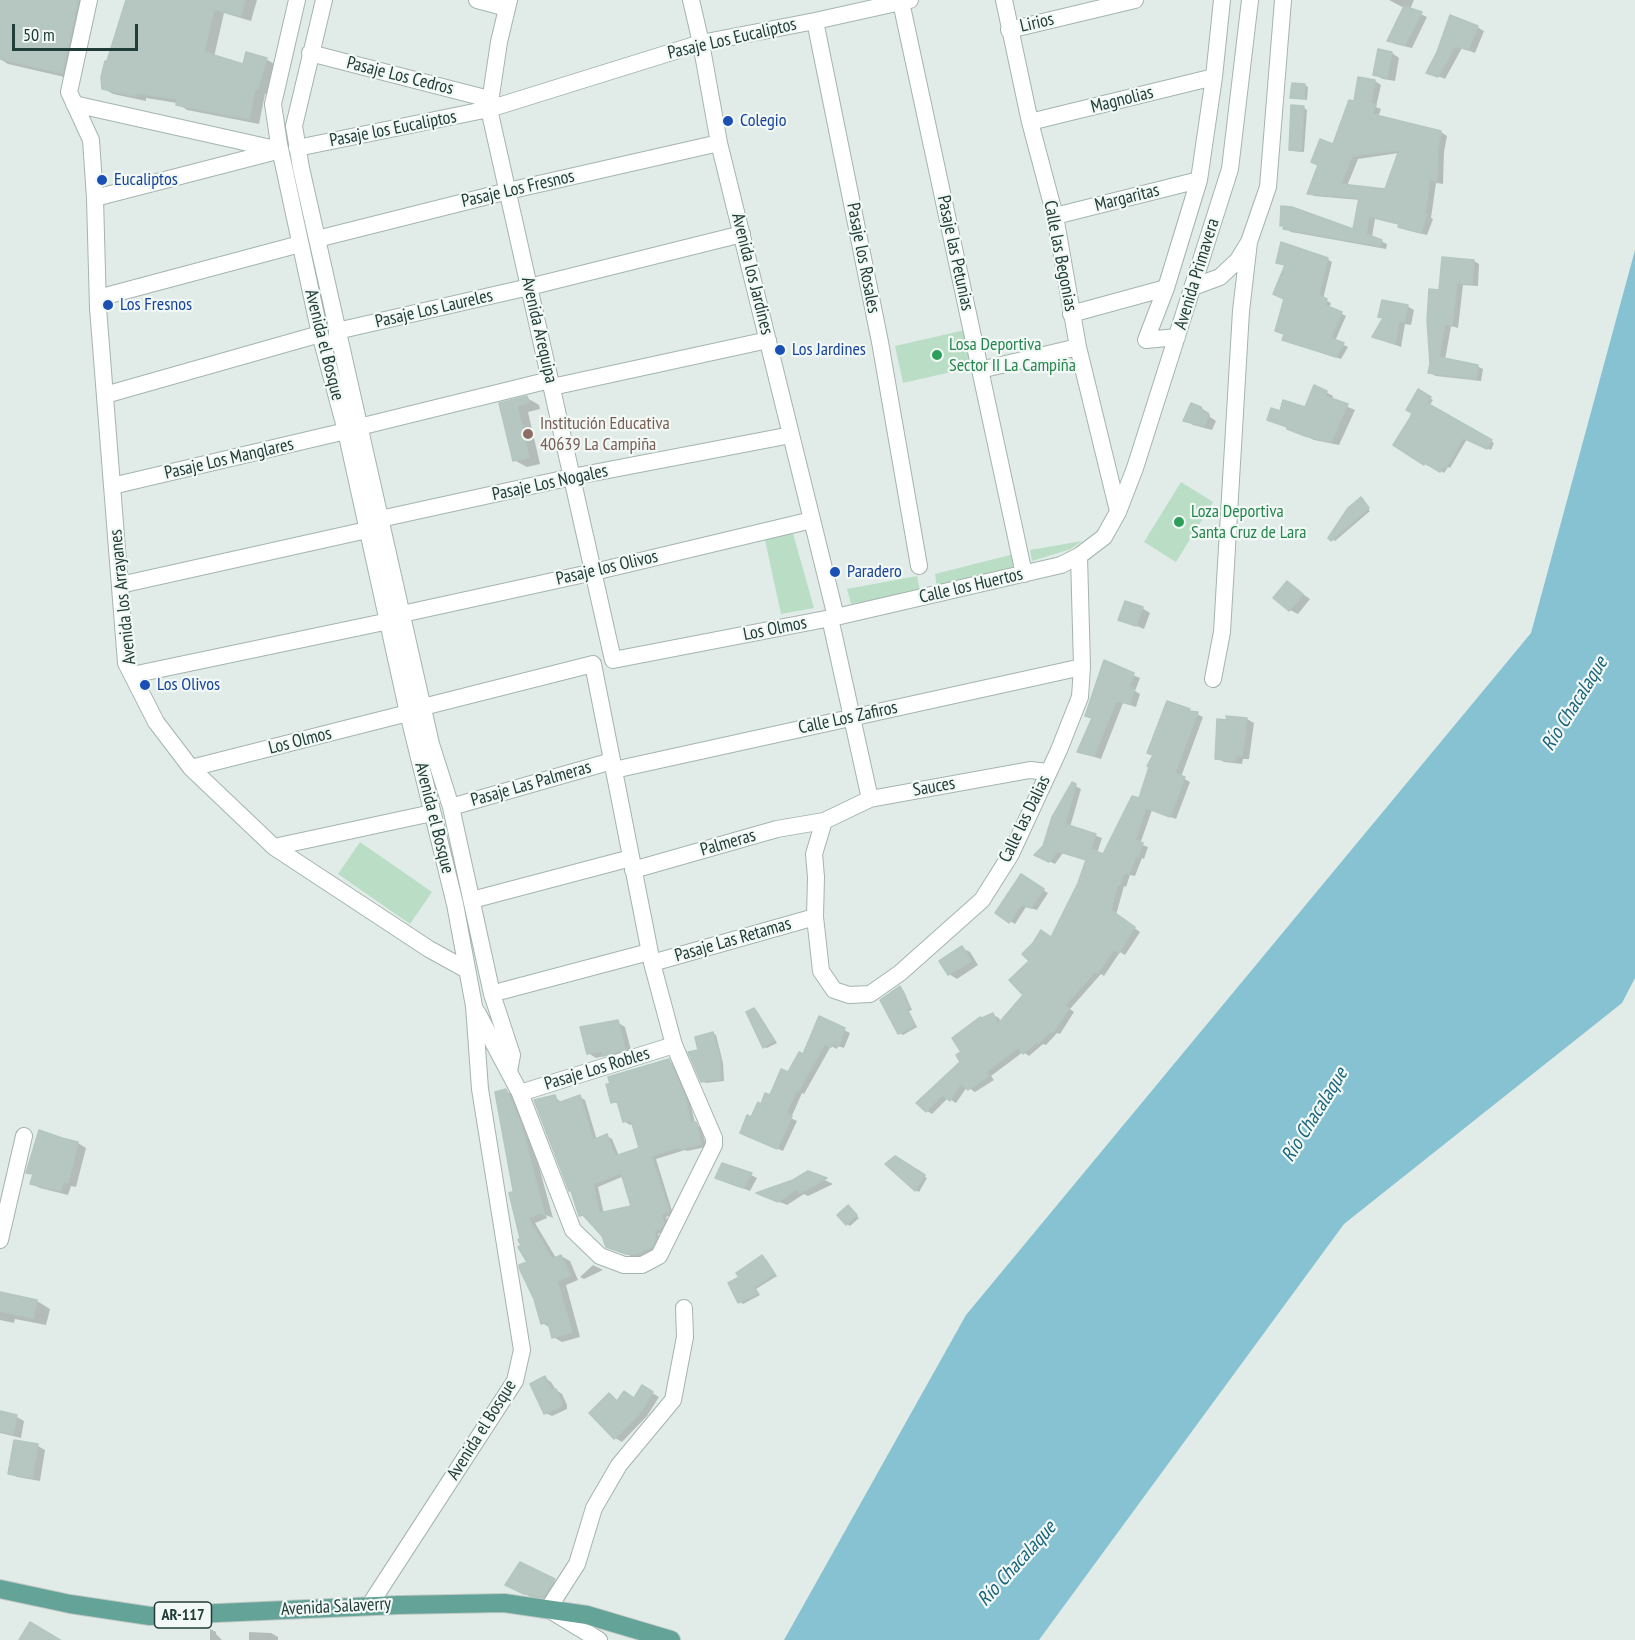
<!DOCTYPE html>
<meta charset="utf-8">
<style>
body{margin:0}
#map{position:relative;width:1635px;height:1640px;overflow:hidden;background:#e1ece8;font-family:"PT Sans Narrow",sans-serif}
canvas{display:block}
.scale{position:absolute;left:12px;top:24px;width:126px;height:27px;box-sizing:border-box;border:3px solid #213d37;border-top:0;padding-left:8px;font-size:18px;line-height:21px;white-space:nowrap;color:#213d37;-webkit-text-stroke:4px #f1f8f5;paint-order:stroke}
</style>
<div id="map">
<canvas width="1635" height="1640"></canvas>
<div class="scale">50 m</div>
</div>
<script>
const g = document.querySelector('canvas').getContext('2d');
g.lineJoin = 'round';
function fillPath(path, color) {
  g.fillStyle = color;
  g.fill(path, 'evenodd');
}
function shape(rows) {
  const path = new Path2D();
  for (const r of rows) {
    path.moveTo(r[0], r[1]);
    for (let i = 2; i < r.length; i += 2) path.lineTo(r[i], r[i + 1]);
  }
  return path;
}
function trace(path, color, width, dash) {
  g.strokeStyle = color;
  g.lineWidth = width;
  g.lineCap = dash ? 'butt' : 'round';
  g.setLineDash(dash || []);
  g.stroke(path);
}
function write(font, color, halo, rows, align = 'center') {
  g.font = font + ' "PT Sans Narrow",sans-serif';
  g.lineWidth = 4.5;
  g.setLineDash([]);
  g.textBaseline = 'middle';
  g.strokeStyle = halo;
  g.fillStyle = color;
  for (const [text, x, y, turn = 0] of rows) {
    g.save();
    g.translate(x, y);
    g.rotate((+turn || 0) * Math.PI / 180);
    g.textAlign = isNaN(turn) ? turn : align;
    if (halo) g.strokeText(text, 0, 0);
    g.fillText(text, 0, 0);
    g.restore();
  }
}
fillPath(shape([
 [965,330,973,367,903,383,895,346],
 [1181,482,1213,502,1176,562,1144,542],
 [792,530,814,608,781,614,765,540],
 [1082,541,1071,549,1032,561,1030,550],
 [1014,554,1013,569,937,588,935,574],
 [917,576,920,591,851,604,847,589],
 [360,842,432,892,410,924,338,874]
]), '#b9dec5');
fillPath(shape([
 [1635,250,1635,978,1622,1003,1344,1224,1039,1640,784,1640,966,1315,1531,633]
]), '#87c2d3');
fillPath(shape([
 [5,0,92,0,73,79,8,64,0,59,0,6],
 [128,0,257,0,251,21,224,13,214,57,244,66,266,59,276,65,267,94,265,94,259,124,187,110,177,103,146,98,146,101,113,94,103,88,108,63],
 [1389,0,1414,0,1410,9,1427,17,1412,48,1395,44,1389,41,1404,8],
 [1477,27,1484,31,1475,53,1462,48,1445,79,1428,72,1438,53],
 [1392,53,1399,58,1395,81,1383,79,1375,75],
 [1375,81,1381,85,1376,107,1381,109,1378,117,1441,132,1447,136,1444,152,1443,184,1436,183,1431,218,1433,219,1427,235,1406,230,1400,225,1375,219,1372,237,1387,244,1386,249,1291,232,1285,228,1281,225,1283,207,1354,231,1360,200,1314,196,1308,193,1355,103],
 [1399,153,1386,191,1347,186,1358,159],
 [1305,85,1308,87,1307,100,1292,97],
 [1304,108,1307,110,1304,152,1293,151,1290,149],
 [1327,259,1332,262,1323,299,1331,303,1329,308,1346,316,1335,341,1348,347,1341,359,1288,342,1283,340,1285,334,1277,331,1286,299,1287,266,1278,262],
 [1474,261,1479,264,1478,286,1463,285,1458,328,1451,326,1445,360,1477,366,1483,369,1481,381,1436,376,1430,373,1441,292],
 [1407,306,1414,310,1411,325,1405,324,1401,347,1375,337,1385,319,1380,316],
 [1418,391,1433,400,1429,406,1494,443,1491,450,1467,439,1450,468,1448,467,1444,473,1429,464,1428,466,1395,445,1414,413],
 [1326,392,1333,396,1332,400,1355,410,1339,445,1314,440,1269,419,1306,409],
 [527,398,539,405,540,409,528,412,540,464,527,467,514,460,501,404],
 [1201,408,1209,413,1210,417,1216,421,1212,430,1193,425,1185,420],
 [1360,500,1370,511,1335,541,1330,538],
 [1287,583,1310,599,1298,614,1290,610],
 [1142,608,1150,613,1144,629,1120,619],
 [1133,675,1140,678,1135,691,1140,694,1136,707,1123,703,1101,759,1079,752,1093,718],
 [1189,710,1203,717,1181,777,1190,782,1176,819,1152,810,1140,844,1148,847,1144,859,1142,858,1135,876,1130,875,1126,887,1124,886,1116,915,1140,932,1125,955,1120,952,1104,976,1101,974,1070,1009,1074,1012,1060,1034,1057,1033,1046,1045,1043,1044,1029,1056,1023,1052,991,1076,994,1080,975,1092,967,1087,956,1103,948,1098,932,1114,927,1111,962,1063,963,1053,982,1020,993,1015,999,1018,1001,1023,1025,995,1079,884,1088,860,1063,853,1055,864,1042,858,1045,847,1072,784,1081,789,1070,827,1102,838,1097,853,1104,856,1140,800],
 [1228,719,1247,719,1254,723,1249,759,1243,759,1242,764,1224,762,1217,758],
 [1026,879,1048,893,1037,910,1026,907,1015,924,997,913],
 [962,948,970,952,978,965,957,979,949,974,941,961],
 [900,988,903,990,912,1010,909,1011,917,1027,903,1035,899,1033],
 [754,1009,757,1011,777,1043,767,1048,764,1047],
 [820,1018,850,1033,844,1048,838,1046,837,1049,831,1046,804,1094,802,1093,791,1118,797,1121,783,1151,747,1135,752,1119,804,1057],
 [617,1022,625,1027,632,1054,612,1060,605,1056,596,1058,588,1053],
 [713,1033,716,1035,723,1063,724,1081,706,1083,702,1081,700,1051],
 [669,1061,674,1064,690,1102,695,1123,702,1129,706,1147,687,1151,685,1150,656,1159,673,1214,666,1217,669,1227,666,1231,658,1234,661,1243,657,1249,640,1257,633,1257,613,1249,588,1218,580,1215,555,1097,562,1103,580,1097,585,1100,597,1140,607,1136,612,1139,619,1156,641,1149,633,1124,630,1125,624,1121,620,1104,612,1102],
 [624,1176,633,1207,604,1214,598,1187],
 [506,1091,515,1096,529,1130,553,1218,546,1215,547,1218,535,1223,556,1258,561,1256,570,1261,578,1280,566,1285,580,1337,562,1342,553,1337,551,1328,542,1323,529,1262,521,1239,514,1195],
 [61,1140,78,1143,86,1148,76,1187,71,1186,68,1195,40,1188,32,1184,34,1175,28,1172],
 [895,1158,927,1178,919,1192,915,1190],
 [808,1172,833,1184,808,1196,804,1194,787,1205,760,1194,794,1181],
 [751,1175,757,1178,750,1191,724,1181],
 [848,1207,859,1218,850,1226,847,1224],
 [763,1257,766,1259,777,1276,756,1289,760,1295,743,1304,740,1302,730,1284,741,1278],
 [593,1265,603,1270,584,1279,580,1277],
 [0,1293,37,1301,50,1309,46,1325,15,1319,14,1323,0,1320],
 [545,1378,551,1382,556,1390,562,1394,567,1405,567,1409,552,1416,545,1413],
 [642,1387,659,1397,647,1416,622,1442,615,1438,591,1413,609,1395,618,1402,635,1400],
 [0,1413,17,1417,24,1421,21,1438,0,1433],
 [38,1446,45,1450,40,1481,17,1477,9,1473],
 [520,1564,562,1585,551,1601,533,1598,515,1589],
 [210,1629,216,1632,216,1634,222,1640,210,1640],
 [249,1632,271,1633,278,1637,278,1640,249,1640]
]), '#0003');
const building = shape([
 [0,0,78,0,62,73,0,59,0,0],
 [126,0,245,0,241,16,214,9,204,52,243,64,246,52,267,58,257,90,255,89,249,119,176,105,177,99,136,93,136,96,102,89,101,77,105,61,107,61,126,0],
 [1404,6,1422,12,1405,45,1387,41,1404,6],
 [1450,15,1478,26,1468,50,1455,46,1438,77,1426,73,1437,52,1450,15],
 [1378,49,1392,52,1387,78,1373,75,1378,49],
 [1358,77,1375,80,1371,103,1376,105,1372,114,1441,131,1438,148,1437,181,1430,180,1425,214,1427,214,1421,233,1398,227,1399,224,1369,216,1366,234,1382,240,1380,246,1283,229,1284,225,1280,226,1281,206,1292,207,1353,229,1359,198,1307,194,1318,165,1311,162,1320,139,1333,144,1349,100,1354,101,1358,77],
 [1399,150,1385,189,1341,184,1352,156,1399,150],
 [1292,83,1305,84,1304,99,1290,98,1292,83],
 [1291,105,1304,106,1301,151,1289,150,1291,105],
 [1281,242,1328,258,1319,295,1327,299,1325,305,1342,312,1331,338,1344,343,1336,357,1282,340,1284,334,1275,331,1284,299,1273,294,1285,265,1276,263,1281,242],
 [1442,257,1474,260,1472,284,1457,283,1452,326,1445,324,1439,357,1478,365,1476,379,1428,373,1430,364,1427,320,1429,289,1439,290,1442,257],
 [1382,300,1408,305,1404,322,1399,321,1395,344,1372,337,1383,318,1378,317,1382,300],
 [1314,385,1327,391,1325,396,1348,404,1331,442,1305,436,1287,429,1287,427,1267,420,1271,408,1280,411,1283,400,1305,407,1314,385],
 [1418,389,1431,397,1427,403,1492,440,1487,449,1463,438,1446,468,1444,466,1440,472,1425,463,1424,465,1393,445,1410,418,1412,413,1406,410,1418,389],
 [527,396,529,402,517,406,529,457,513,461,499,403,527,396],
 [1191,403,1201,407,1203,411,1209,415,1204,426,1183,421,1191,403],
 [1361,497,1369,508,1331,541,1328,538,1348,508,1361,497],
 [1287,581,1303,594,1289,611,1273,598,1287,581],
 [1125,601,1143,607,1136,626,1118,620,1125,601],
 [1104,660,1134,673,1129,687,1134,689,1130,704,1116,701,1094,756,1077,752,1092,718,1085,716,1104,660],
 [1167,701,1190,709,1189,711,1198,712,1175,773,1185,777,1170,817,1146,808,1135,840,1143,843,1138,857,1136,856,1129,874,1124,873,1120,885,1118,884,1111,910,1135,927,1119,953,1114,949,1097,974,1095,972,1065,1005,1069,1008,1053,1032,1051,1031,1039,1043,1037,1042,1023,1054,1018,1048,986,1072,989,1076,968,1090,961,1083,950,1101,942,1095,926,1112,916,1103,960,1062,956,1055,961,1052,952,1038,980,1017,982,1018,993,1013,998,1024,1023,995,1009,980,1029,961,1022,954,1033,943,1041,930,1051,937,1078,883,1086,860,1057,851,1049,862,1034,855,1043,846,1052,817,1072,782,1076,784,1065,824,1096,834,1091,849,1103,854,1132,796,1139,798,1149,767,1147,766,1153,755,1147,753,1167,701],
 [1226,716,1247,718,1242,756,1236,756,1236,761,1215,759,1217,719,1227,720,1226,716],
 [1021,874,1044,889,1031,908,1021,905,1009,923,995,913,1021,874],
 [962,946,971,961,948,975,939,961,962,946],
 [900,986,906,997,904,998,909,1008,906,1009,915,1025,898,1034,880,1000,900,986],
 [754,1008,774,1040,763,1048,746,1012,754,1008],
 [819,1016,845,1028,839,1046,832,1044,831,1047,825,1044,798,1092,796,1091,786,1114,792,1116,777,1149,740,1133,747,1115,751,1117,758,1102,761,1104,765,1093,770,1095,781,1069,788,1072,799,1052,803,1054,819,1016],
 [618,1020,625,1049,603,1056,602,1051,587,1054,580,1027,618,1020],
 [713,1032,720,1060,721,1079,701,1082,688,1052,698,1050,695,1037,713,1032],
 [669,1059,685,1097,691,1123,696,1122,697,1124,701,1144,680,1149,680,1147,651,1156,669,1211,661,1214,664,1223,661,1228,654,1231,656,1239,652,1247,634,1254,626,1254,606,1247,602,1236,583,1215,579,1216,571,1191,569,1191,534,1100,555,1095,558,1103,580,1095,593,1140,607,1134,615,1156,639,1148,631,1120,623,1122,617,1101,611,1103,606,1084,610,1084,608,1077,669,1059],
 [621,1173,631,1206,599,1213,593,1184,621,1173],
 [506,1089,521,1124,545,1216,537,1208,540,1213,528,1218,552,1259,561,1255,570,1275,557,1281,572,1332,552,1338,548,1322,541,1324,534,1299,520,1270,519,1265,527,1262,518,1247,521,1245,518,1240,520,1238,509,1193,511,1192,513,1194,513,1190,495,1092,506,1089],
 [39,1130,62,1138,78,1142,68,1183,63,1182,61,1191,30,1184,33,1174,26,1173,39,1130],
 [895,1156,925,1175,915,1191,885,1164,895,1156],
 [722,1163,752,1173,743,1188,715,1178,722,1163],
 [808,1171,827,1178,800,1193,797,1189,778,1202,756,1193,793,1180,808,1171],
 [848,1205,857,1215,846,1225,837,1215,848,1205],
 [762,1255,774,1274,754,1287,758,1293,738,1303,728,1283,739,1277,736,1273,762,1255],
 [0,1292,37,1300,33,1318,0,1311,0,1292],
 [545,1376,552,1390,556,1389,561,1401,561,1406,544,1414,530,1384,545,1376],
 [642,1385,653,1392,640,1413,614,1439,589,1413,609,1393,617,1401,624,1391,634,1398,642,1385],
 [0,1411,17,1415,13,1434,0,1431,0,1411],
 [14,1440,38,1444,32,1478,8,1474,14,1440],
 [520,1562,555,1579,543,1597,524,1594,505,1585,520,1562],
 [30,1622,60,1640,19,1640,30,1622]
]);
fillPath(building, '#b6c7c1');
trace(building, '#b3c6bf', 1.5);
const minor = shape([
 [89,0,69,92,91,140,95,198,98,308,126,663,156,722,191,768,274,847,429,949,467,970],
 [297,0,273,104,279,144,320,334,346,431,408,713,455,904,474,1006,480,1089,522,1350,515,1381,369,1606],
 [324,0,294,126,301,168,431,744,416,746],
 [477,0,507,8],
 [509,0,499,42,489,109,613,660,836,617,1061,565,1079,556,1104,537,1118,512,1135,468,1230,169,1250,0],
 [691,0,701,43,719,143,836,617],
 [1004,0,1030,122,1055,216,1078,347,1118,511],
 [901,2,1024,574],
 [815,21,880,342,919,566],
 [1009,30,1135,0],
 [310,53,489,99],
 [74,104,280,150],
 [1030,122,1214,77],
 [297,148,489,109,701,43,815,21,910,0],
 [95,198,277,151],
 [1055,216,1199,180],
 [317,239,508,191,719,143],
 [1193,287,1220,277,1238,260,1249,242,1268,187,1283,0],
 [98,298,300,244],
 [1071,314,1166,288],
 [1177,337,1146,340,1166,288,1199,180,1214,77,1222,0],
 [337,340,337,331,529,287,742,234],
 [980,370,1078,347],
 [552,387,768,340],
 [105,395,320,334],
 [360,438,359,427,550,380],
 [112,486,346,431],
 [380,519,572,477,791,435],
 [120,585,367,530],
 [402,614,594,572,812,520],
 [830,618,870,799],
 [132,675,389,621],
 [1213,679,1222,632,1241,311,1249,242],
 [423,707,593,664,652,963,674,1045,714,1138,714,1145,659,1256,642,1265,624,1265,600,1256,573,1230,520,1093,477,1012],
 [431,744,451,807,492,994,512,1055,509,1071],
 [191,768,408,713],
 [614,770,1082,667],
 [451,807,612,761],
 [824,821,814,854,816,877,815,917,821,971,834,990,849,995,870,994,900,973,982,900,1011,854,1059,750,1080,697,1082,667,1079,556],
 [274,847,432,813],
 [633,870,777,829,824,821,870,799,1030,770,1048,772],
 [472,900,631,858],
 [652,963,815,917],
 [502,991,649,952],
 [520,1093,674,1045],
 [0,1240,24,1136],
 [599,1640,548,1609,577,1564,594,1508,619,1465,673,1400,685,1337,684,1308]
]);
const major = shape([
 [0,1589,70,1604,150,1616,398,1605,504,1603,587,1615,671,1640]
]);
trace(minor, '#a4b4af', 18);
trace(major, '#c1c9c7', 20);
trace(minor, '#fff', 16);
trace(major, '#64a397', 18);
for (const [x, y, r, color] of [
 [728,121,6,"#1a4fb4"],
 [102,180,6,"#1a4fb4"],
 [108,305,6,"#1a4fb4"],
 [780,350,6,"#1a4fb4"],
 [937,355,6,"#2e9e5b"],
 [528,434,6,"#8d6e63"],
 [1179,522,6,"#2e9e5b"],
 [835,572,6,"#1a4fb4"],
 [145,685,6,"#1a4fb4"]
]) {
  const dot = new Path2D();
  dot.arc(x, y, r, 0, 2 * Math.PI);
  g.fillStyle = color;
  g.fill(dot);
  trace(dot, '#f1f8f5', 2);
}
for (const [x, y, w] of [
 [183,1615,57]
]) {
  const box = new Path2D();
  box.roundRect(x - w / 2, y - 13, w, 26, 4.5);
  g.fillStyle = '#f1f8f5';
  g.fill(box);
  trace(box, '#213d37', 1.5);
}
write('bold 16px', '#213d37', null, [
 ["AR-117",183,1615]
]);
write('18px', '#213d37', '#f1f8f5', [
 ["Lirios",1037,23,-13],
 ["Pasaje Los Eucaliptos",732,39,-13],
 ["Pasaje Los Cedros",400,76,14],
 ["Magnolias",1122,100,-14],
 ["Pasaje los Eucaliptos",393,129,-11],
 ["Pasaje Los Fresnos",518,189,-13],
 ["Margaritas",1127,198,-14],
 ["Pasaje las Petunias",955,253,78],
 ["Calle las Begonias",1060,256,79],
 ["Pasaje los Rosales",863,258,79],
 ["Avenida los Jardines",752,274,76],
 ["Avenida Primavera",1197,274,-73],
 ["Pasaje Los Laureles",434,309,-13],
 ["Avenida Arequipa",539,330,77],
 ["Avenida el Bosque",324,345,76],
 ["Pasaje Los Manglares",229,459,-13],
 ["Pasaje Los Nogales",550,483,-12],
 ["Pasaje los Olivos",607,568,-13],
 ["Calle los Huertos",971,586,-13],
 ["Avenida los Arrayanes",123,597,-96],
 ["Los Olmos",775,629,-11],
 ["Calle Los Zafiros",848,718,-12],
 ["Los Olmos",300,741,-14],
 ["Pasaje Las Palmeras",531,784,-16],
 ["Sauces",934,787,-10],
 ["Avenida el Bosque",434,818,76],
 ["Calle las Dalias",1025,819,-64],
 ["Palmeras",728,843,-16],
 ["Pasaje Las Retamas",733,940,-16],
 ["Pasaje Los Robles",597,1069,-17],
 ["Avenida el Bosque",482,1430,-58],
 ["Avenida Salaverry",336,1607,-3]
]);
write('18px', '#164399', '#f1f8f5', [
 ["Colegio",740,121],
 ["Eucaliptos",114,180],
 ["Los Fresnos",120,305],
 ["Los Jardines",792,350],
 ["Paradero",847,572],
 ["Los Olivos",157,685]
], 'left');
write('18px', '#27864d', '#f1f8f5', [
 ["Losa Deportiva",949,345],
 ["Sector II La Campiña",949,366],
 ["Loza Deportiva",1191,512],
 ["Santa Cruz de Lara",1191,533]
], 'left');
write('18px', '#785e54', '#f1f8f5', [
 ["Institución Educativa",540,424],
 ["40639 La Campiña",540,445]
], 'left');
write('italic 20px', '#19647b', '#f1f8f5', [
 ["Río Chacalaque",1575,704,-58],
 ["Río Chacalaque",1315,1115,-58],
 ["Río Chacalaque",1017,1564,-48]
]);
</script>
